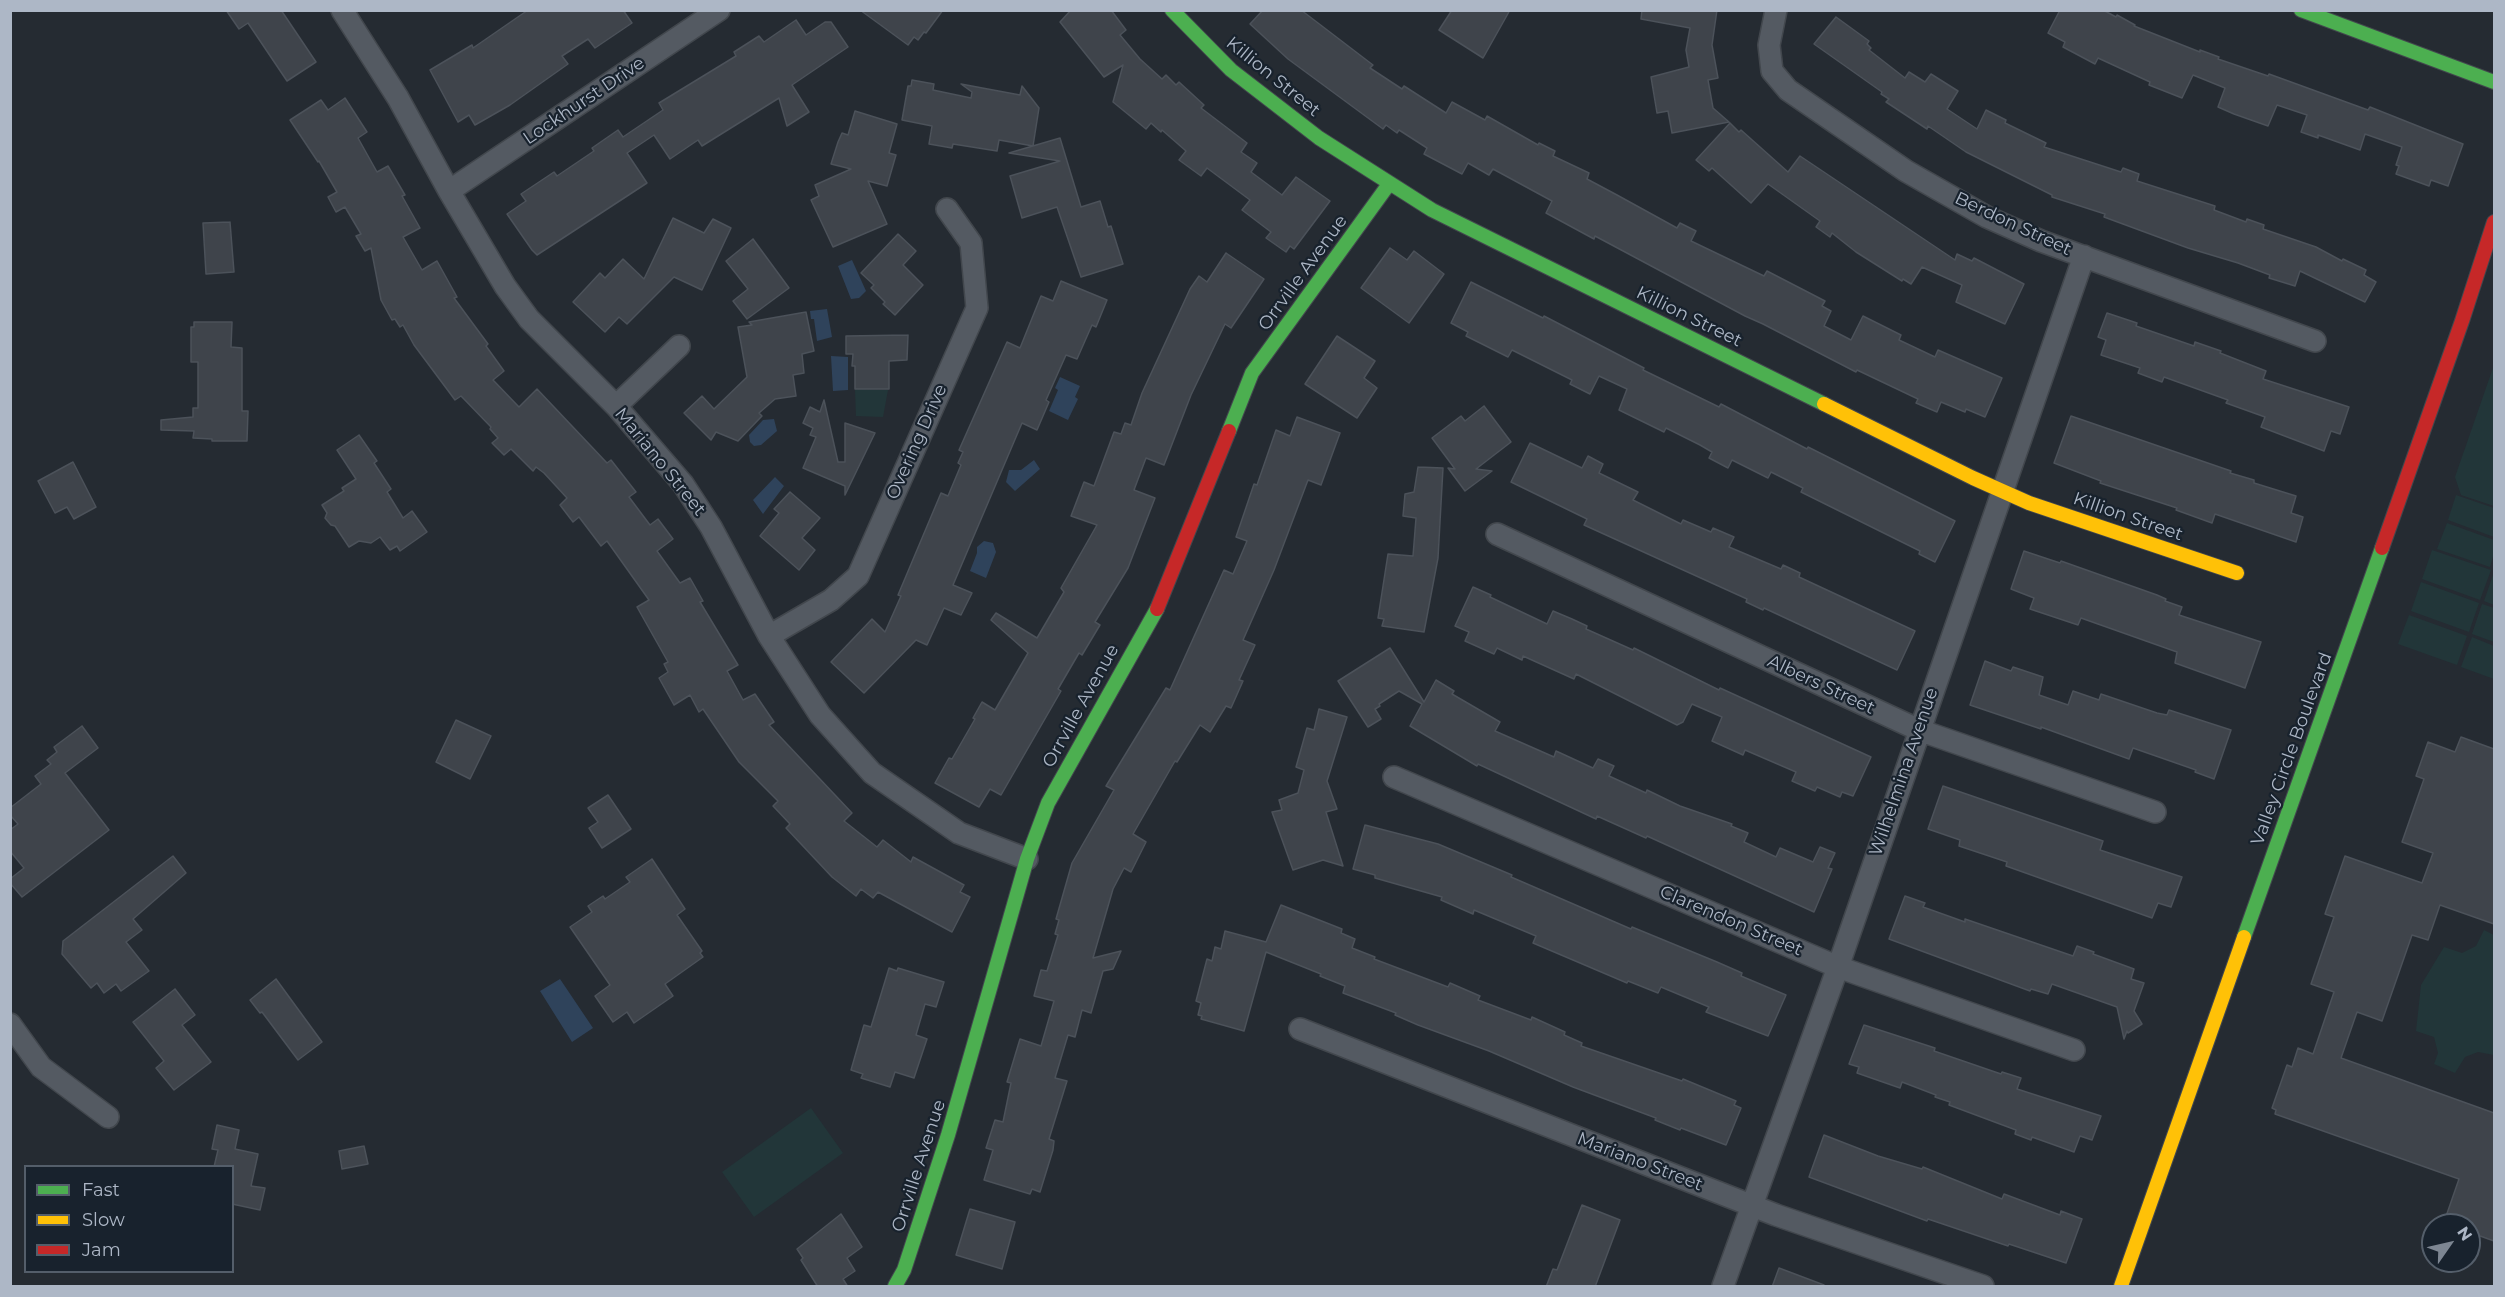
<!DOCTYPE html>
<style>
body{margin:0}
#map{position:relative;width:2505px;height:1297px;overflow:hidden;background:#252b32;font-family:Montserrat,sans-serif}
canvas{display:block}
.frame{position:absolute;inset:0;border:12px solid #adb7c6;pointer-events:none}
.legend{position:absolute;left:24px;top:1165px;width:210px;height:108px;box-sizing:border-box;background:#18222d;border:2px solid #545e6a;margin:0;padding:8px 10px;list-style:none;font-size:18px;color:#adb7c6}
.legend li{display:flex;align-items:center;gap:12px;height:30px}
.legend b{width:30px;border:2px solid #545e6a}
.north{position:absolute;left:2421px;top:1213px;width:60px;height:60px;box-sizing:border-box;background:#18222d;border:2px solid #545e6a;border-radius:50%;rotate:56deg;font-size:16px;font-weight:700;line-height:24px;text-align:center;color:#adb7c6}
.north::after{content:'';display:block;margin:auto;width:21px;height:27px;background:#7d8692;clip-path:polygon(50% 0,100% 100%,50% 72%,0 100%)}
</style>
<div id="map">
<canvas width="2505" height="1297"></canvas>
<div class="frame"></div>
<ul class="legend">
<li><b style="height:8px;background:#4caf50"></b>Fast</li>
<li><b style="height:8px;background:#ffc107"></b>Slow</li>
<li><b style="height:8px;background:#c62828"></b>Jam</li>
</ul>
<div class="north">N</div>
</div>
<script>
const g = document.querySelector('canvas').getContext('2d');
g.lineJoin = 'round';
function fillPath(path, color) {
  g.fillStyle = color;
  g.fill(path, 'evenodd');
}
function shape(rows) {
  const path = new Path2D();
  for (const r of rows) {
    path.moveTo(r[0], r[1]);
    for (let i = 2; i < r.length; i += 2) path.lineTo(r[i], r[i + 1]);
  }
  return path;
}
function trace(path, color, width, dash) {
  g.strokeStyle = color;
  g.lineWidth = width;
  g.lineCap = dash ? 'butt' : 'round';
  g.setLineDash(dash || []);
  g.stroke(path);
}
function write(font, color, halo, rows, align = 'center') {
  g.font = font + ' Montserrat,sans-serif';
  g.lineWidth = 4.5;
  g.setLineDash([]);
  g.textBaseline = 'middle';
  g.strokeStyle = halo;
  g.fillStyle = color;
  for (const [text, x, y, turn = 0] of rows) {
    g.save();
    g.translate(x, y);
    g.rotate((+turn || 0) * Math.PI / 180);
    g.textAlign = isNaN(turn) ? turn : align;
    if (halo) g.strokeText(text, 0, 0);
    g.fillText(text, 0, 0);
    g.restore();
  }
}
fillPath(shape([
 [2494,365,2494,506,2461,495,2455,477],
 [855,389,888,390,883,417,856,416],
 [2456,495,2494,508,2494,537,2448,520],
 [2447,523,2494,540,2494,553,2490,567,2437,549],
 [2432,550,2491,570,2480,600,2422,579],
 [2494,572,2494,605,2484,601],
 [2421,582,2479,603,2469,632,2411,611],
 [2482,604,2494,608,2494,642,2472,634],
 [2409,615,2467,636,2457,665,2398,644],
 [2472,637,2494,646,2494,679,2461,667],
 [2484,930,2494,935,2494,1055,2478,1052,2465,1057,2455,1073,2434,1064,2438,1053,2434,1037,2416,1031,2421,985,2444,947,2462,953,2476,946],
 [811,1108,843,1153,754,1217,722,1172]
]), '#223639');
fillPath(shape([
 [852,260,866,291,859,298,851,299,838,266],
 [827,309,832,337,817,341,814,319,811,319,810,311],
 [831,356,848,357,848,390,833,391],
 [1060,377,1080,386,1075,397,1078,399,1068,420,1049,411,1058,390,1055,388],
 [774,419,777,431,761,445,754,446,750,442,749,435,763,420],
 [1034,460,1040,469,1015,491,1006,482,1009,470,1021,470],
 [775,477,784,486,763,514,753,500],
 [984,541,993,543,996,552,986,578,970,571,977,553,977,547],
 [560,979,593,1028,572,1042,540,991]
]), '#2f435b');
const building = shape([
 [226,10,281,10,316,62,287,81,248,23,239,29,226,10],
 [528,10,623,10,632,23,595,48,588,39,562,56,568,64,510,105,475,125,469,115,458,122,430,70,472,45,473,48,528,10],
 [860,10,943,10,926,33,924,32,918,40,914,37,908,45,860,10],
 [1071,10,1111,10,1126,30,1120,35,1140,59,1162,79,1166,75,1176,85,1179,82,1204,105,1201,108,1247,143,1241,152,1257,163,1251,172,1282,195,1296,177,1330,201,1294,249,1290,246,1286,252,1266,238,1271,232,1242,210,1250,200,1207,168,1201,176,1179,160,1186,151,1162,130,1161,132,1151,123,1146,129,1113,102,1123,65,1104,77,1060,22,1071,10],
 [1263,10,1301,10,1373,65,1370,68,1402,89,1404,86,1446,113,1452,102,1485,120,1487,116,1538,145,1539,143,1555,151,1553,156,1589,173,1587,179,1617,195,1677,228,1680,223,1696,231,1691,241,1764,276,1767,271,1825,301,1822,306,1831,311,1824,326,1851,340,1863,316,1901,335,1899,340,1935,357,1938,350,2002,378,1985,417,1966,409,1965,412,1941,402,1937,412,1916,403,1918,399,1857,370,1856,372,1763,324,1745,316,1595,236,1594,239,1546,213,1552,201,1493,169,1489,175,1468,163,1462,174,1424,154,1427,148,1399,130,1397,133,1386,125,1383,129,1288,59,1250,24,1263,10],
 [1452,10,1510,10,1483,58,1439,30,1452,10],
 [1642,10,1717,10,1712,45,1718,78,1708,80,1713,108,1729,122,1672,133,1668,111,1657,113,1651,77,1689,67,1686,50,1690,28,1641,19,1642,10],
 [2060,10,2103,10,2116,17,2117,15,2135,25,2134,26,2200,52,2200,50,2219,57,2218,59,2268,76,2269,74,2368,110,2370,107,2463,144,2448,186,2431,180,2429,186,2396,174,2399,166,2396,165,2402,147,2365,134,2360,150,2318,135,2318,138,2301,132,2307,115,2277,105,2268,126,2234,114,2218,107,2225,88,2193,75,2182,98,2149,85,2150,82,2098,58,2095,64,2063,47,2065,42,2048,33,2060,10],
 [1836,17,1869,41,1867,44,1871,48,1869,50,1905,78,1909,72,1925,82,1931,74,1958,91,1947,109,1977,129,1986,110,2006,120,2005,123,2046,143,2044,147,2121,172,2123,168,2139,174,2137,181,2215,206,2214,210,2246,222,2247,219,2264,225,2263,229,2316,247,2342,261,2343,259,2366,270,2364,275,2376,282,2365,302,2300,271,2295,286,2269,278,2270,275,2238,263,2188,248,2104,217,2105,214,2052,197,2052,195,1966,152,1928,126,1927,129,1886,102,1889,99,1881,94,1882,92,1814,44,1836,17],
 [796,20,806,35,825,22,831,22,848,47,792,85,809,112,787,126,779,98,702,146,698,140,670,159,654,135,627,153,647,183,537,255,532,250,507,214,526,201,521,194,554,172,557,176,594,151,592,148,618,130,623,137,663,110,659,103,736,56,734,52,759,36,764,42,796,20],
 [912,80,934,84,933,90,971,98,972,92,961,84,1020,95,1022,86,1039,108,1033,146,999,140,997,151,953,144,952,148,929,144,932,126,902,120,908,86,911,86,912,80],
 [345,98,367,132,358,138,377,172,388,166,405,195,402,196,420,228,403,237,422,270,437,261,457,297,454,298,488,344,486,346,504,371,493,380,519,407,537,389,607,463,611,460,636,492,629,497,650,525,658,519,673,539,657,551,680,583,690,578,703,601,700,602,738,665,727,671,743,700,755,694,774,722,769,725,852,813,844,821,877,847,883,840,911,862,913,857,964,885,960,892,970,897,952,932,878,892,873,898,861,889,856,896,832,877,786,828,790,824,773,806,778,801,739,762,703,709,699,712,690,695,674,705,659,678,668,672,664,664,668,662,637,607,649,600,607,541,601,546,579,517,573,522,560,505,567,498,544,473,536,467,533,471,511,449,504,455,492,443,498,438,490,429,491,427,461,396,455,400,414,345,403,325,400,327,395,319,392,320,381,300,371,248,365,251,356,236,361,234,345,207,336,212,328,197,337,192,319,161,318,162,290,120,321,100,328,110,345,98],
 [855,111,897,124,889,153,896,155,887,186,868,181,887,224,833,247,811,200,819,196,815,185,851,169,831,164,838,142,842,133,848,135,855,111],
 [1730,123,1739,132,1741,130,1788,172,1800,156,1955,260,1957,254,1972,261,1974,258,2024,284,2005,324,1956,302,1962,285,1922,267,1911,284,1903,279,1902,281,1856,252,1832,233,1830,237,1816,227,1820,221,1768,184,1751,203,1712,168,1709,171,1696,160,1730,123],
 [1060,138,1081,207,1100,201,1108,227,1111,226,1123,264,1081,277,1057,207,1022,218,1010,176,1060,161,1009,153,1060,138],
 [673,218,704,233,713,219,731,228,702,290,674,277,627,324,619,317,605,332,573,302,600,273,605,278,623,259,644,279,673,218],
 [230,222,234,272,206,274,203,223,230,222],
 [898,234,916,251,903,265,923,285,895,315,883,304,885,302,871,288,874,285,861,273,898,234],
 [753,239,789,288,747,319,733,301,748,289,726,261,753,239],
 [1390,248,1407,260,1414,251,1444,274,1409,323,1361,288,1390,248],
 [1226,253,1264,279,1231,328,1225,324,1191,395,1164,465,1146,458,1134,490,1155,498,1128,568,1095,622,1100,625,1082,655,1079,653,1058,689,1061,691,1001,795,990,789,979,807,935,783,949,758,952,759,975,719,973,718,982,702,995,710,1028,653,991,620,996,613,1037,638,1064,592,1061,588,1097,525,1071,516,1084,482,1094,486,1114,432,1121,434,1125,423,1131,425,1142,393,1190,289,1199,276,1207,282,1226,253],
 [1061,281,1107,300,1096,327,1092,325,1077,359,1066,355,1046,400,1049,402,1037,430,1022,423,953,585,972,593,961,615,944,608,927,645,916,640,864,693,831,662,872,619,885,632,901,596,898,595,941,493,948,496,961,465,958,463,963,452,959,450,1007,342,1020,348,1041,296,1053,301,1061,281],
 [1471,282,1543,318,1544,316,1644,368,1643,370,1719,407,1721,404,1807,449,1808,447,1955,521,1935,562,1919,554,1920,551,1801,492,1803,488,1771,472,1768,478,1732,460,1728,468,1709,458,1712,452,1700,445,1666,428,1664,432,1619,410,1627,389,1599,376,1590,394,1570,384,1572,380,1512,350,1508,357,1466,336,1468,332,1451,323,1471,282],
 [806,312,814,351,802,354,804,373,793,375,796,396,775,399,759,413,762,416,738,441,716,432,711,440,684,413,702,396,714,409,747,377,738,327,752,325,749,322,806,312],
 [2107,313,2137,323,2136,326,2194,346,2195,342,2221,351,2220,353,2266,371,2263,379,2349,407,2340,434,2331,431,2324,451,2261,427,2265,417,2226,403,2228,400,2164,377,2162,382,2138,373,2140,368,2101,355,2106,340,2098,337,2107,313],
 [194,322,232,322,231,347,242,348,242,411,248,411,247,441,212,441,212,439,193,438,194,431,161,430,161,420,193,417,193,408,198,408,198,362,191,362,191,327,194,327,194,322],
 [908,335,907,360,889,361,889,389,855,389,855,366,852,366,853,354,846,354,846,336,908,335],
 [1337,336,1375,361,1364,378,1377,388,1357,418,1305,384,1337,336],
 [824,400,838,462,845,462,845,423,875,433,845,495,845,486,803,468,816,437,810,435,813,428,803,423,810,407,820,412,824,400],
 [1484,406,1511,442,1476,469,1492,471,1465,491,1448,468,1455,469,1432,438,1461,416,1465,421,1484,406],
 [2071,416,2231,471,2230,473,2254,480,2254,483,2296,496,2291,513,2303,517,2296,542,2215,514,2212,523,2176,510,2177,508,2100,483,2101,481,2054,463,2071,416],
 [1297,417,1340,433,1321,485,1308,480,1274,570,1243,640,1255,645,1239,680,1243,681,1231,708,1226,706,1210,732,1200,725,1177,762,1175,761,1133,834,1146,842,1131,872,1124,868,1113,889,1093,958,1121,951,1113,969,1103,971,1091,1013,1082,1010,1075,1037,1068,1035,1055,1078,1067,1081,1049,1139,1054,1141,1053,1150,1040,1192,1032,1189,1030,1194,984,1180,993,1150,986,1148,995,1120,1003,1122,1011,1083,1007,1082,1020,1039,1041,1046,1054,1001,1034,996,1041,970,1047,971,1058,935,1055,934,1059,920,1056,919,1072,863,1114,790,1106,786,1166,688,1170,690,1224,570,1233,574,1247,541,1236,537,1254,484,1257,485,1276,430,1290,436,1297,417],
 [359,435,377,461,374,463,391,489,387,492,403,518,412,511,427,532,400,551,397,546,390,550,380,537,371,543,359,541,349,547,335,526,331,525,325,518,327,513,322,505,344,491,342,488,356,479,337,450,359,435],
 [1530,443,1582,468,1588,456,1603,464,1599,473,1638,492,1633,500,1681,524,1683,520,1711,532,1713,528,1734,537,1729,547,1781,569,1783,565,1800,573,1799,577,1915,631,1897,670,1764,608,1763,610,1746,602,1747,599,1584,525,1587,519,1511,482,1530,443],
 [73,462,96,507,74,519,67,507,55,513,38,481,73,462],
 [1418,467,1443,468,1438,558,1424,632,1382,626,1384,619,1378,618,1388,554,1413,556,1416,518,1403,516,1405,494,1414,492,1418,467],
 [790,492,820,518,802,538,815,550,799,570,760,536,779,513,774,509,790,492],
 [2024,551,2060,563,2061,561,2157,595,2166,599,2165,601,2182,607,2179,615,2261,642,2245,688,2175,663,2177,652,2081,618,2078,625,2030,609,2034,598,2011,589,2024,551],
 [1473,587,1491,595,1490,597,1547,624,1553,611,1572,619,1587,626,1586,629,1633,650,1634,648,1719,690,1720,688,1871,757,1853,796,1842,792,1840,797,1817,787,1815,791,1792,781,1796,772,1745,750,1743,755,1712,741,1722,717,1692,704,1683,722,1677,725,1576,674,1574,679,1523,656,1522,660,1497,648,1494,654,1465,641,1469,632,1455,626,1473,587],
 [1390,648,1424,702,1436,680,1454,691,1452,694,1500,722,1495,731,1554,757,1556,751,1593,768,1598,759,1614,766,1609,776,1646,793,1647,790,1680,806,1732,824,1731,826,1748,833,1744,842,1776,857,1780,848,1813,862,1820,847,1835,853,1828,868,1832,869,1814,912,1647,836,1646,838,1597,816,1596,819,1478,764,1477,766,1410,726,1422,704,1399,691,1379,704,1380,706,1375,709,1381,719,1368,727,1338,681,1390,648],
 [1985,661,2011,671,2013,667,2043,677,2039,695,2068,705,2073,691,2099,700,2101,694,2157,713,2167,715,2169,710,2231,730,2214,779,2195,772,2196,770,2133,748,2129,759,2041,727,2041,729,1970,705,1985,661],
 [1319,709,1347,717,1327,781,1337,809,1326,812,1343,866,1323,860,1293,870,1272,812,1282,810,1279,800,1298,793,1304,770,1296,767,1307,728,1314,730,1319,709],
 [456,720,491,736,470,779,436,762,456,720],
 [82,726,98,748,65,773,109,830,22,897,10,883,10,879,24,868,10,851,10,830,18,824,10,815,10,808,41,784,35,776,51,764,47,760,57,752,54,747,82,726],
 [2461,737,2494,749,2494,924,2440,905,2428,940,2412,935,2382,1021,2357,1012,2341,1058,2494,1113,2494,1241,2469,1232,2469,1225,2443,1225,2459,1179,2275,1114,2276,1110,2272,1108,2287,1065,2292,1067,2298,1048,2313,1054,2334,992,2311,984,2334,917,2325,914,2345,856,2422,883,2433,853,2402,842,2424,779,2416,776,2428,742,2455,752,2461,737],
 [1943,786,2103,841,2100,850,2182,877,2171,907,2158,903,2152,918,2006,866,2007,862,1959,846,1960,840,1928,829,1943,786],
 [608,795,631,829,602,848,589,828,598,822,588,808,608,795],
 [1365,825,1438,844,1512,875,1511,877,1631,929,1632,927,1717,962,1742,973,1741,976,1786,995,1768,1036,1706,1012,1709,1007,1661,987,1658,993,1628,981,1627,983,1533,943,1536,936,1474,910,1473,914,1441,900,1442,897,1375,878,1375,875,1353,869,1365,825],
 [173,856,186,873,133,919,142,930,126,942,149,971,121,991,116,984,104,993,97,983,91,988,62,954,63,941,173,856],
 [652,859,685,909,677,915,702,951,700,953,703,957,665,984,673,996,634,1023,627,1012,613,1022,595,996,610,985,570,927,592,912,588,906,603,896,605,899,630,882,626,877,652,859],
 [1905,896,1925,903,1923,907,1965,922,1965,919,2073,956,2077,946,2094,952,2093,954,2134,969,2131,979,2144,983,2134,1011,2142,1024,2128,1033,2127,1031,2124,1039,2117,1007,2052,984,2048,994,2031,989,2030,991,1889,939,1905,896],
 [1281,905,1342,929,1341,933,1355,939,1352,948,1375,957,1374,959,1448,987,1450,983,1480,996,1478,1000,1531,1020,1532,1017,1565,1032,1564,1035,1582,1043,1581,1046,1682,1081,1683,1079,1736,1101,1734,1105,1741,1108,1726,1145,1681,1128,1680,1130,1655,1120,1656,1118,1573,1087,1489,1051,1418,1025,1395,1015,1396,1013,1343,993,1345,986,1320,976,1321,974,1266,952,1244,1031,1201,1019,1202,1016,1198,1015,1201,1003,1196,1001,1207,959,1212,961,1215,947,1221,949,1225,931,1266,942,1281,905],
 [889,968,897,971,898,968,944,982,936,1007,925,1004,916,1035,927,1039,914,1078,895,1072,890,1087,861,1078,863,1074,851,1070,864,1025,871,1027,889,968],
 [276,979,322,1042,298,1060,262,1012,260,1013,250,1000,276,979],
 [175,989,195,1015,182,1025,211,1062,174,1090,156,1068,164,1061,133,1022,175,989],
 [1864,1025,1935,1048,1934,1051,2001,1074,2002,1072,2021,1078,2017,1089,2101,1116,2092,1140,2080,1136,2074,1152,2032,1137,2031,1140,2015,1134,2016,1130,1949,1105,1950,1102,1935,1097,1936,1095,1902,1082,1900,1088,1857,1073,1859,1067,1849,1064,1864,1025],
 [217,1125,239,1130,235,1149,258,1154,251,1186,265,1188,260,1210,232,1204,232,1167,214,1167,218,1150,212,1149,217,1125],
 [1824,1135,1878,1156,1922,1169,1923,1167,2002,1199,2004,1194,2060,1215,2061,1211,2082,1219,2066,1263,2009,1244,2008,1246,1928,1219,1927,1221,1809,1177,1824,1135],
 [364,1146,368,1164,342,1169,339,1151,364,1146],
 [1582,1205,1620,1220,1595,1287,1546,1287,1553,1269,1557,1270,1582,1205],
 [970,1209,1015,1222,1002,1269,956,1255,970,1209],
 [841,1214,862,1247,847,1258,855,1271,843,1279,848,1287,818,1287,801,1260,803,1258,797,1249,841,1214],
 [1779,1268,1824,1285,1824,1287,1772,1287,1779,1268]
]);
fillPath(building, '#3f444b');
trace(building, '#4c525a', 1.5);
const street = shape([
 [342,10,398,98,449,191,505,286,529,319,616,406,683,484,711,527,769,636,820,715,872,773,959,833,1027,859],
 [1776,10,1769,45,1772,71,1788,90,1906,171,1987,217,2041,241,2315,341],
 [449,191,719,10],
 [616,406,679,346],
 [1497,534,1919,730,2155,812],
 [769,636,831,600,858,576,977,308,971,243,947,209],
 [1394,777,1838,967,2074,1050],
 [10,1024,41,1067,108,1117],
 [1300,1029,1776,1215,1983,1286],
 [1723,1286,1838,967,2084,256]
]);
const fast = shape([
 [1172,10,1231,70,1319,138,1432,210,1824,404],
 [2301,10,2494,82],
 [1229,431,1252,373,1389,184],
 [2244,937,2382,548],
 [895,1286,904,1270,948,1135,1027,859,1048,803,1157,609]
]);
const slow = shape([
 [1824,404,1973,478,2029,503,2237,573],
 [2121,1286,2244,937]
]);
const jam = shape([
 [2382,548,2462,321,2494,222],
 [1157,609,1229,431]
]);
trace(street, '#42474d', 24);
trace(fast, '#42474d', 16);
trace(slow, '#42474d', 16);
trace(jam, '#42474d', 16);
trace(street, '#545a62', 21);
trace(fast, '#4caf50', 14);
trace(slow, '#ffc107', 14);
trace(jam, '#c62828', 14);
write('18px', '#adb7c6', '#18222d', [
 ["Killion Street",1273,77,39],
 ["Lockhurst Drive",584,101,-34],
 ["Berdon Street",2013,224,25],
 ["Orrville Avenue",1303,273,-54],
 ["Killion Street",1689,317,26],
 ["Overing Drive",917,442,-66],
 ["Mariano Street",660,462,51],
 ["Killion Street",2128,517,19],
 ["Albers Street",1821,685,25],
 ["Orrville Avenue",1081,706,-61],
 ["Valley Circle Boulevard",2292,749,-70],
 ["Wilhelmina Avenue",1904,772,-71],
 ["Clarendon Street",1731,921,23],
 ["Mariano Street",1640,1162,21],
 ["Orrville Avenue",919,1166,-72]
]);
</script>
